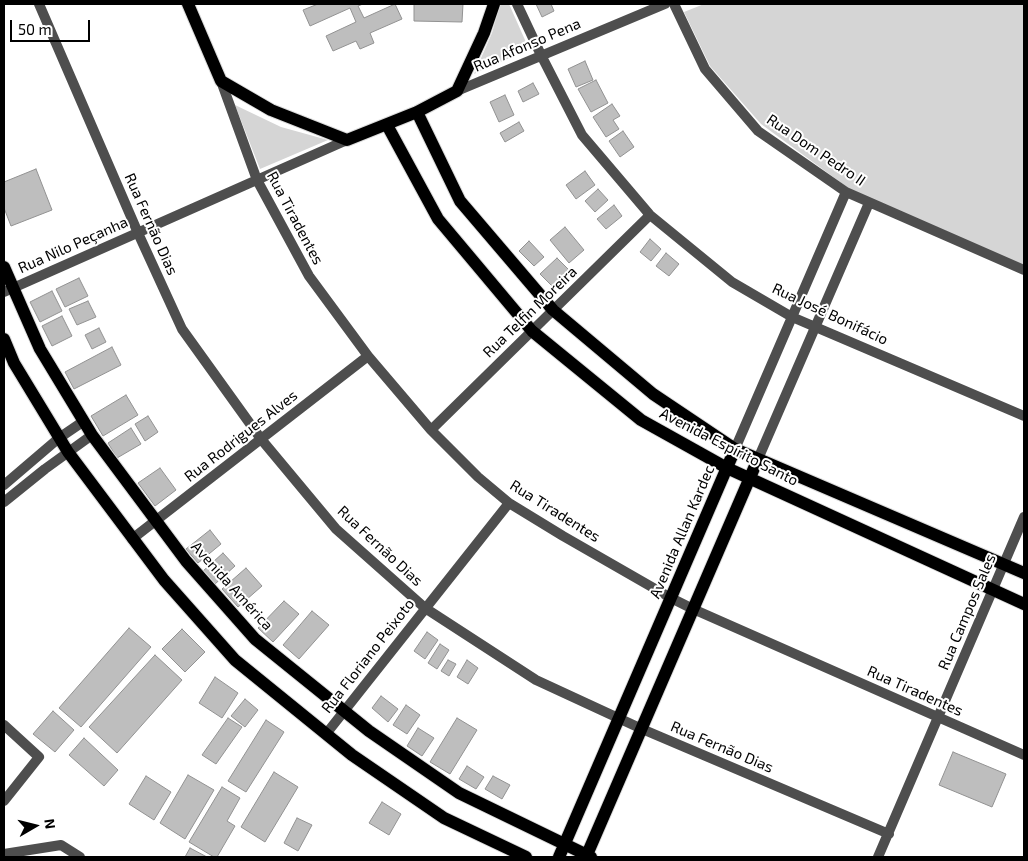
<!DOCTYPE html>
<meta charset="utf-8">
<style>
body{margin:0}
#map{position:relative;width:1028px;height:861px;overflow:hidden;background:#fff;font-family:"Exo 2",sans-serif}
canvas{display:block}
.frame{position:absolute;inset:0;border:5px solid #000;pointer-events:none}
.north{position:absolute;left:10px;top:801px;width:50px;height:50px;-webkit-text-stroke:4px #fff;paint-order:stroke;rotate:82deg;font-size:14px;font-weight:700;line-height:20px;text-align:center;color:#000}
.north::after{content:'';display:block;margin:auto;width:18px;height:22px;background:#000;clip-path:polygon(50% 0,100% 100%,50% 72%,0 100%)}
.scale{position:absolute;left:10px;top:20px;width:80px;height:22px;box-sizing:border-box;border:2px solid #000;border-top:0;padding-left:6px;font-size:15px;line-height:18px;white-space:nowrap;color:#000;-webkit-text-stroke:4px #fff;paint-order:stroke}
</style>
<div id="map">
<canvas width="1028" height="861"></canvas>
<div class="frame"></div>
<div class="north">N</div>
<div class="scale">50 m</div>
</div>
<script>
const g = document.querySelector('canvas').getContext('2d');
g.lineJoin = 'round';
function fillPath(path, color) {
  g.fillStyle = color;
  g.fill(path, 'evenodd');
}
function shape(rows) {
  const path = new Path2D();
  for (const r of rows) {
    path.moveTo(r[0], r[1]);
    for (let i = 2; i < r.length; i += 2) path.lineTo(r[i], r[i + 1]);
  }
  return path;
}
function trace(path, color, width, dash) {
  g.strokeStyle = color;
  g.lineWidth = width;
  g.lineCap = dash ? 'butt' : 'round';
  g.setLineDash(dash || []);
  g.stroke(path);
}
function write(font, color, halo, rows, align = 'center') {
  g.font = font + ' "Exo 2",sans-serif';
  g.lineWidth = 4;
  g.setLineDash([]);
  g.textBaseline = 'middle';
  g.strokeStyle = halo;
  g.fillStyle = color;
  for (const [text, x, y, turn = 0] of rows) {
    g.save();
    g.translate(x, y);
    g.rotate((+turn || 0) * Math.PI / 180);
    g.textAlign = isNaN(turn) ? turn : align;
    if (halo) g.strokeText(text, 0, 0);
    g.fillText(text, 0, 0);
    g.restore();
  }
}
fillPath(shape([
 [500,4,509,4,529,49,474,74,492,33],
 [704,4,1024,4,1024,266,851,190,761,124,710,66,684,12],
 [235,105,281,127,328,140,260,169]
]), '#d5d5d5');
const building = shape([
 [318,4,363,4,358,6,364,18,395,4,402,19,370,33,374,43,360,49,356,41,333,51,326,36,356,22,350,8,310,26,303,10,318,4],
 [414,4,463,4,462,22,414,21,414,4],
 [536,4,551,4,554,11,542,17,536,4],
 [585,61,593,80,576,87,568,69,585,61],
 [596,80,608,103,591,112,578,89,596,80],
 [533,83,539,94,523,102,518,91,533,83],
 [505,95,514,115,499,122,490,102,505,95],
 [612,104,620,116,613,120,619,129,606,137,593,117,612,104],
 [519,122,524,131,505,142,500,133,519,122],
 [623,131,634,147,620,157,609,141,623,131],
 [36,169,52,210,11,226,4,208,4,182,36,169],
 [585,171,595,185,576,199,566,185,585,171],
 [598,189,608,200,595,212,585,201,598,189],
 [614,205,622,216,606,229,597,219,614,205],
 [565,227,584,250,569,263,550,240,565,227],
 [650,239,661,249,651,261,640,252,650,239],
 [529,241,544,257,534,266,519,251,529,241],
 [666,253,679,264,669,276,656,266,666,253],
 [557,258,570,271,553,287,540,274,557,258],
 [79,278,88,296,65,307,56,289,79,278],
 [52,291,62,311,40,322,30,302,52,291],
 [88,301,96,317,77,325,69,309,88,301],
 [62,316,72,336,52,346,42,326,62,316],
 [99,328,106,342,92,349,85,335,99,328],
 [112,347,121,365,74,389,65,372,112,347],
 [126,395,138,415,103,436,91,416,126,395],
 [148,416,158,432,145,441,135,424,148,416],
 [131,428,141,444,117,458,108,443,131,428],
 [160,468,176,490,155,506,138,483,160,468],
 [210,530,221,544,198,563,186,549,210,530],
 [223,553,235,566,215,584,203,571,223,553],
 [246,568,262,586,238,607,222,589,246,568],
 [284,601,299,614,273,642,258,628,284,601],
 [312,611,329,625,299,659,283,645,312,611],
 [129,628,151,647,81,727,59,708,129,628],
 [182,629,205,652,185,672,162,649,182,629],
 [427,632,438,640,425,659,414,651,427,632],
 [440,644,449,650,437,669,428,663,440,644],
 [155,655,182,680,117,753,89,727,155,655],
 [448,660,456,664,449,676,441,671,448,660],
 [467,660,478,668,468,684,457,677,467,660],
 [215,677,238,693,222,718,199,703,215,677],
 [381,696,398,709,388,722,372,708,381,696],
 [245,699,258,710,245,727,231,716,245,699],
 [406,705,420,715,407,734,393,725,406,705],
 [53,711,74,730,55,752,33,734,53,711],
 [228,718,242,727,216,764,202,755,228,718],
 [457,718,477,730,450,774,430,762,457,718],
 [266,720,284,732,246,792,228,781,266,720],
 [418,728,434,738,422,756,407,746,418,728],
 [84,738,118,770,104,786,69,755,84,738],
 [953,752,1006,774,992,807,939,785,953,752],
 [467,766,484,777,476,789,459,779,467,766],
 [274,772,298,787,265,842,241,827,274,772],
 [188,775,214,790,185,839,160,823,188,775],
 [146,776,171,792,154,820,129,804,146,776],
 [493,776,510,785,502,799,485,789,493,776],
 [222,787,240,798,227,821,235,826,217,857,214,857,189,842,222,787],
 [382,802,401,814,389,835,369,823,382,802],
 [297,818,312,825,298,851,284,843,297,818],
 [190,848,207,857,185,857,190,848]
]);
fillPath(building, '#bebebe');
trace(building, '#929292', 1);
const major = shape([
 [188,4,221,81,271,110,347,140,417,112,457,91,484,33,494,4],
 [417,112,460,201,553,310,653,394,735,449,1024,573],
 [387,125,438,219,532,331,641,420,727,468,1024,604],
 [4,267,40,349,92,435,186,561,255,639,369,731,459,793,591,857],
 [4,339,14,363,68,452,164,580,235,660,352,755,444,818,526,857],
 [559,857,735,449],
 [586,857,758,459]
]);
trace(major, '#dbdbdb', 14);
trace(shape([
 [39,4,138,233,182,329,261,439,336,529,425,608,536,680,642,729,889,834],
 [517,4,541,55,582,135,650,215,732,282,792,317,1024,416],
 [674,4,705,69,758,131,846,192,1024,270],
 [221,81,257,180,309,276,368,356,431,430,478,477,509,503,563,536,671,598,693,609,1024,755],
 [457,91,665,4],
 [4,292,347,140],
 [431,430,650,215],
 [735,449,846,192],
 [758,459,869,203],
 [4,485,59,438,84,421],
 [4,502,45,469,92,435],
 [132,539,368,356],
 [4,725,39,757,4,801],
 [326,734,509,503],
 [4,854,61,845,80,857],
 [878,857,1024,517]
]), '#4e4e4e', 10);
trace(major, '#000', 12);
write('15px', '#000', '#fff', [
 ["Rua Afonso Pena",527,45,-23],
 ["Rua Dom Pedro II",816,150,34],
 ["Rua Tiradentes",295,218,62],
 ["Rua Fernão Dias",151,224,66],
 ["Rua Nilo Peçanha",73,245,-24],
 ["Rua Telfin Moreira",530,312,-44],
 ["Rua José Bonifácio",830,314,25],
 ["Rua Rodrigues Alves",241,436,-38],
 ["Avenida Espírito Santo",729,447,27],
 ["Rua Tiradentes",555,511,32],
 ["Avenida Allan Kardec",682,532,-67],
 ["Rua Fernão Dias",380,546,43],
 ["Avenida América",232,586,48],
 ["Rua Campos Sales",967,612,-67],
 ["Rua Floriano Peixoto",368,656,-52],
 ["Rua Tiradentes",915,691,24],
 ["Rua Fernão Dias",722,747,23]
]);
</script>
